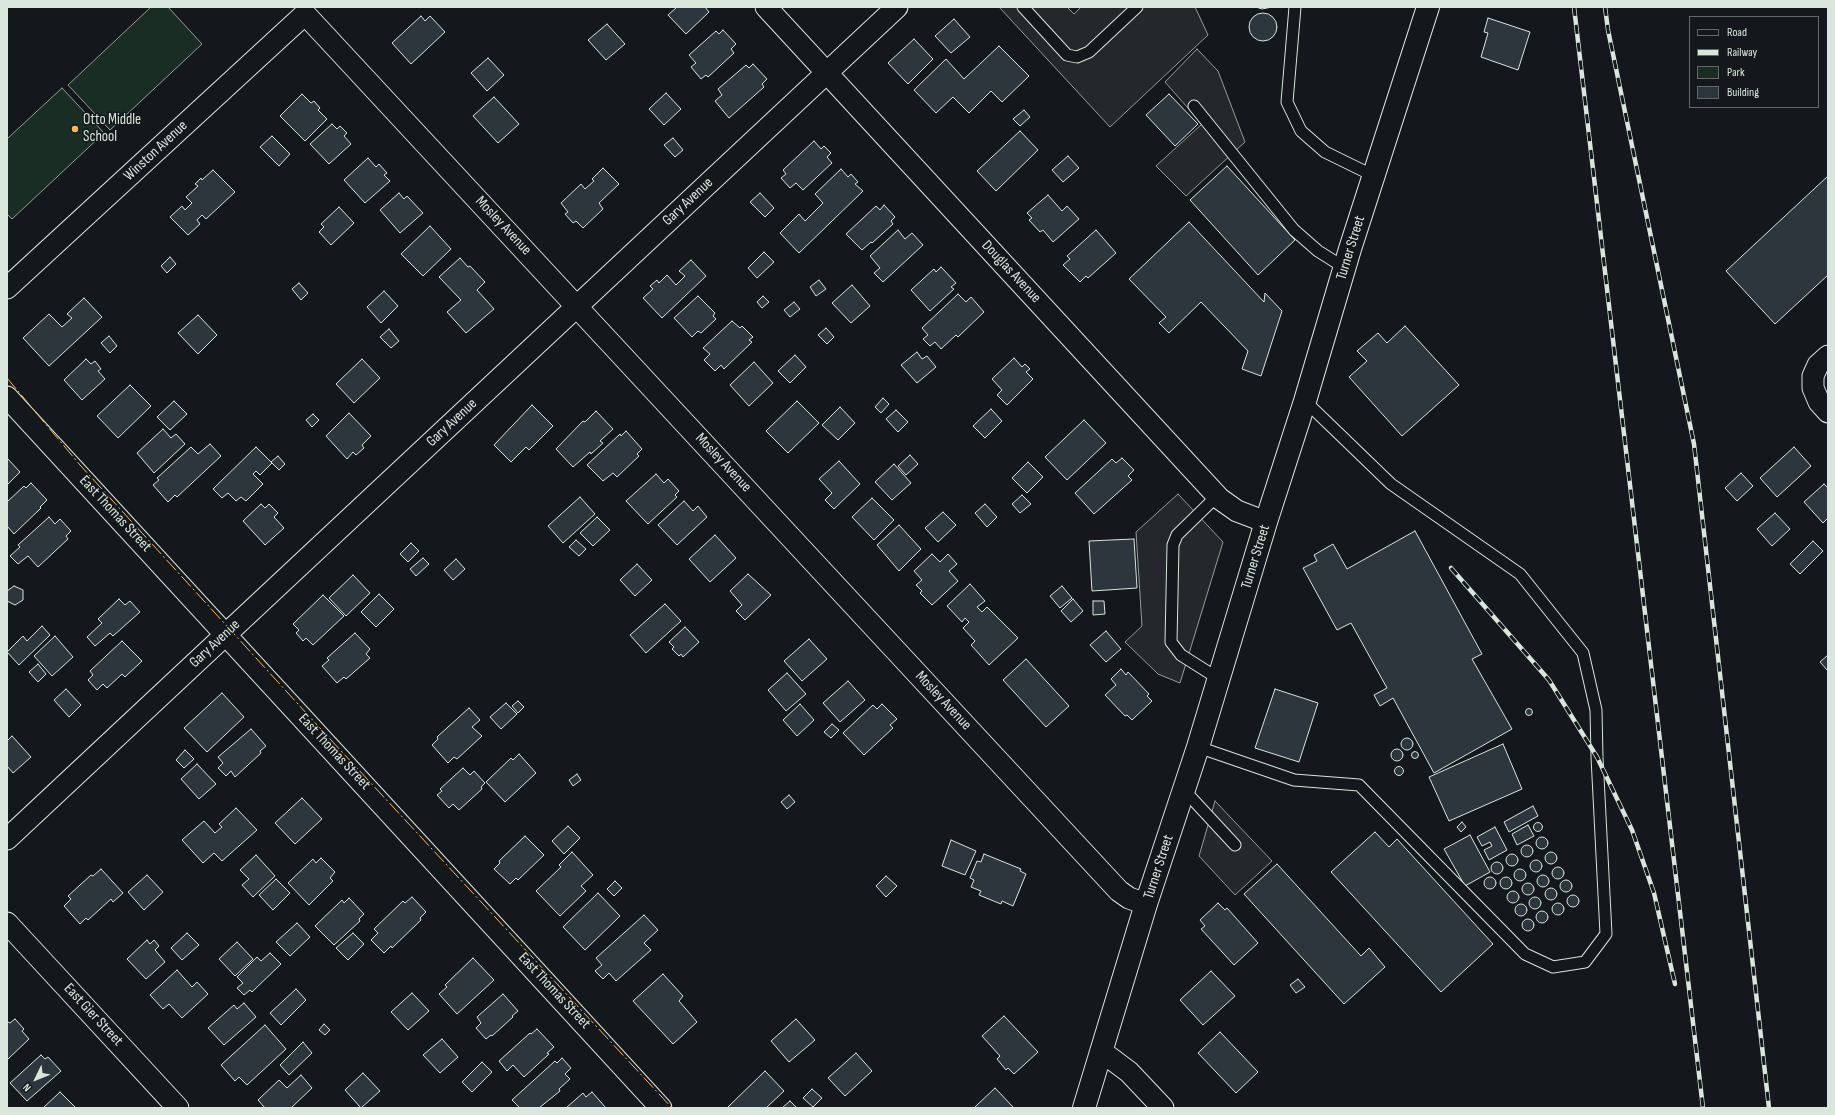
<!DOCTYPE html>
<style>
body{margin:0}
#map{position:relative;width:1835px;height:1115px;overflow:hidden;background:#14181c;font-family:"Sofia Sans Condensed",sans-serif}
canvas{display:block}
.frame{position:absolute;inset:0;border:8px solid #d8e6dc;pointer-events:none}
.legend{position:absolute;left:1689px;top:16px;width:130px;height:92px;box-sizing:border-box;background:#14181c;border:1px solid #626a69;margin:0;padding:5px 7px;list-style:none;font-size:12px;color:#d8e6dc}
.legend li{display:flex;align-items:center;gap:8px;height:20px}
.legend b{width:20px;border:1px solid #626a69}
.north{position:absolute;left:16px;top:1059px;width:40px;height:40px;-webkit-text-stroke:3px #14181c;paint-order:stroke;rotate:227deg;font-size:11px;font-weight:700;line-height:16px;text-align:center;color:#d8e6dc}
.north::after{content:'';display:block;margin:auto;width:14px;height:18px;background:#d8e6dc;clip-path:polygon(50% 0,100% 100%,50% 72%,0 100%)}
</style>
<div id="map">
<canvas width="1835" height="1115"></canvas>
<div class="frame"></div>
<ul class="legend">
<li><b style="height:5px;background:#14181c"></b>Road</li>
<li><b style="height:5px;background:#d8e6dc"></b>Railway</li>
<li><b style="height:11px;background:#1a2d24"></b>Park</li>
<li><b style="height:11px;background:#2c363c"></b>Building</li>
</ul>
<div class="north">N</div>
</div>
<script>
const g = document.querySelector('canvas').getContext('2d');
g.lineJoin = 'round';
function fillPath(path, color) {
  g.fillStyle = color;
  g.fill(path, 'evenodd');
}
function shape(rows) {
  const path = new Path2D();
  for (const r of rows) {
    if (r.length === 3) {
      path.moveTo(r[0] + r[2], r[1]);
      path.arc(r[0], r[1], r[2], 0, 2 * Math.PI);
      continue;
    }
    path.moveTo(r[0], r[1]);
    for (let i = 2; i < r.length; i += 2) path.lineTo(r[i], r[i + 1]);
  }
  return path;
}
function trace(path, color, width, dash) {
  g.strokeStyle = color;
  g.lineWidth = width;
  g.lineCap = dash ? 'butt' : 'round';
  g.setLineDash(dash || []);
  g.stroke(path);
}
function write(font, color, halo, rows, align = 'center') {
  g.font = font + ' "Sofia Sans Condensed",sans-serif';
  g.lineWidth = 3;
  g.setLineDash([]);
  g.textBaseline = 'middle';
  g.strokeStyle = halo;
  g.fillStyle = color;
  for (const [text, x, y, turn = 0] of rows) {
    g.save();
    g.translate(x, y);
    g.rotate((+turn || 0) * Math.PI / 180);
    g.textAlign = isNaN(turn) ? turn : align;
    if (halo) g.strokeText(text, 0, 0);
    g.fillText(text, 0, 0);
    g.restore();
  }
}
const green = shape([
 [151,7,168,7,202,44,110,130,68,85,151,7],
 [62,88,104,133,12,219,7,214,7,139,62,88]
]);
fillPath(green, '#1a2d24');
trace(green, '#939e99', 1);
const parking = shape([
 [999,7,1067,7,1074,14,1081,7,1195,7,1208,35,1110,127,999,7],
 [1197,49,1218,71,1245,142,1186,196,1156,166,1202,124,1165,82,1197,49],
 [1178,494,1223,542,1180,683,1158,674,1125,642,1142,626,1136,532,1178,494],
 [1215,801,1272,861,1235,895,1199,856,1215,801]
]);
fillPath(parking, '#24282b');
trace(parking, '#939e99', 1);
const building = shape([
 [677,7,705,7,709,12,686,34,668,15,677,7],
 [1256,7,1272,7,1262,9,1256,7],
 [1263,27,14],
 [421,16,425,21,430,16,445,32,411,64,392,43,421,16],
 [1488,18,1530,32,1518,70,1481,57,1488,33,1484,32,1488,18],
 [954,19,970,37,951,53,935,36,954,19],
 [607,24,625,44,606,60,588,40,607,24],
 [723,30,736,44,731,49,734,53,708,77,706,75,701,79,691,67,696,63,689,55,716,31,719,34,723,30],
 [914,39,933,59,908,84,888,63,914,39],
 [999,46,1029,76,1002,102,991,91,969,113,953,97,936,113,914,90,946,59,964,79,999,46],
 [488,58,504,75,487,91,471,73,488,58],
 [753,64,767,79,762,84,764,87,729,118,715,101,722,95,718,89,746,65,749,68,753,64],
 [666,93,681,109,664,125,649,109,666,93],
 [302,94,311,103,314,101,320,108,318,110,327,119,305,141,280,116,302,94],
 [1169,94,1198,124,1175,146,1146,115,1169,94],
 [494,97,519,124,498,143,473,116,494,97],
 [1024,110,1030,117,1020,126,1013,119,1024,110],
 [332,124,337,129,340,126,347,133,344,136,351,144,329,164,310,144,332,124],
 [1020,131,1038,150,996,191,977,171,1020,131],
 [272,136,290,154,279,166,260,147,272,136],
 [673,138,683,150,675,157,664,145,673,138],
 [814,141,821,149,824,146,831,153,827,157,832,163,803,190,796,183,790,188,781,178,786,174,783,170,814,141],
 [1068,156,1079,168,1063,182,1052,170,1068,156],
 [368,158,376,167,379,164,387,173,384,175,390,181,365,203,344,180,368,158],
 [1227,166,1295,240,1258,275,1190,200,1227,166],
 [603,168,619,184,599,203,603,209,583,228,576,221,573,223,565,214,568,212,561,203,581,184,585,189,594,181,592,179,603,168],
 [841,169,848,177,851,174,858,182,855,184,863,191,799,253,780,233,799,214,805,221,823,203,815,194,841,169],
 [213,170,235,192,206,219,202,215,197,220,200,224,188,235,170,217,182,206,185,210,192,203,186,197,198,186,195,184,201,178,202,180,213,170],
 [1828,176,1828,275,1775,324,1726,271,1828,176],
 [399,193,404,199,407,196,423,213,400,233,380,210,399,193],
 [760,193,774,208,765,217,750,202,760,193],
 [1048,195,1062,211,1067,206,1079,219,1053,242,1043,230,1040,232,1029,220,1032,218,1027,213,1048,195],
 [884,205,895,217,891,221,893,224,872,243,871,242,862,250,846,234,876,206,880,210,884,205],
 [339,207,354,223,331,245,319,232,324,227,321,224,339,207],
 [1189,222,1264,302,1265,293,1282,311,1261,376,1242,369,1248,351,1201,302,1169,333,1159,323,1166,317,1129,279,1189,222],
 [430,226,451,249,423,276,401,254,430,226],
 [898,230,905,239,912,233,923,245,883,282,874,273,880,268,870,256,898,230],
 [1096,230,1116,253,1088,278,1086,276,1080,282,1063,265,1070,259,1067,256,1096,230],
 [764,252,774,262,757,278,748,268,764,252],
 [170,257,176,264,167,273,161,266,170,257],
 [460,258,468,267,470,266,485,282,477,290,494,309,466,333,447,312,461,300,439,277,460,258],
 [691,260,706,276,662,318,643,298,653,289,650,286,657,280,659,283,667,275,676,285,685,276,679,271,691,260],
 [941,267,956,283,951,287,954,289,930,311,911,290,934,269,936,272,941,267],
 [819,280,826,289,816,296,810,287,819,280],
 [299,283,308,293,301,300,292,289,299,283],
 [852,285,870,306,851,323,832,303,852,285],
 [384,291,398,306,381,323,367,307,384,291],
 [958,294,966,302,971,297,984,312,958,337,956,335,941,349,935,342,930,346,923,339,928,335,922,328,958,294],
 [698,296,715,313,713,316,716,319,701,333,698,331,692,337,674,318,698,296],
 [763,296,769,302,762,308,757,302,763,296],
 [84,298,102,317,49,366,23,338,49,314,62,327,72,318,67,314,84,298],
 [794,302,800,309,790,317,784,310,794,302],
 [198,315,217,335,198,354,178,333,198,315],
 [732,321,740,328,742,326,753,337,749,340,752,342,724,369,721,365,715,371,704,360,710,354,703,348,732,321],
 [1405,326,1459,385,1402,436,1349,377,1367,361,1357,351,1378,333,1387,343,1405,326],
 [826,328,834,337,827,344,818,335,826,328],
 [389,329,399,341,391,348,380,337,389,329],
 [109,336,117,346,110,353,101,343,109,336],
 [917,352,922,359,927,356,936,367,917,383,901,365,917,352],
 [795,355,806,367,790,383,778,371,795,355],
 [1014,358,1022,367,1025,364,1030,369,1026,372,1033,379,1007,405,997,395,1002,390,992,379,1014,358],
 [86,359,91,364,95,361,101,369,98,371,105,379,82,400,64,380,86,359],
 [362,359,380,378,354,403,336,384,362,359],
 [754,362,773,383,749,406,730,385,754,362],
 [130,385,151,406,118,438,97,416,130,385],
 [883,398,889,404,881,413,875,407,883,398],
 [174,401,187,414,170,430,157,417,174,401],
 [797,401,819,423,788,453,766,431,797,401],
 [532,405,553,426,529,450,526,447,511,462,494,445,532,405],
 [840,407,855,423,838,440,822,425,840,407],
 [991,409,1002,421,985,438,973,426,991,409],
 [896,410,908,422,898,432,886,419,896,410],
 [596,411,613,429,600,441,603,443,591,454,590,452,573,467,556,449,583,421,585,422,596,411],
 [349,413,371,436,362,445,364,448,356,455,353,452,347,459,326,436,349,413],
 [313,414,319,420,312,427,306,420,313,414],
 [1084,420,1106,443,1067,480,1045,457,1084,420],
 [163,429,171,438,176,434,185,444,154,473,137,453,163,429],
 [626,431,642,449,637,454,639,456,617,477,613,473,603,481,587,465,620,434,621,436,626,431],
 [210,444,221,456,177,497,175,495,168,502,153,485,159,480,157,478,191,447,198,454,210,444],
 [256,447,272,463,260,475,256,471,253,474,263,484,246,501,241,497,236,501,228,493,222,498,213,489,256,447],
 [1794,447,1811,466,1777,497,1760,478,1794,447],
 [910,455,918,464,906,475,898,466,910,455],
 [278,456,285,464,279,470,271,462,278,456],
 [7,458,20,472,7,485,7,458],
 [1122,458,1134,470,1128,476,1132,480,1094,514,1075,493,1112,459,1116,463,1122,458],
 [839,461,860,484,834,509,825,500,832,493,819,479,839,461],
 [1028,462,1043,477,1027,493,1012,478,1028,462],
 [894,464,911,483,892,500,875,482,894,464],
 [1741,473,1753,486,1737,501,1725,488,1741,473],
 [656,474,664,483,668,479,679,491,675,495,677,497,648,524,626,501,656,474],
 [31,483,47,500,40,507,41,508,14,534,7,526,7,502,24,486,26,488,31,483],
 [1824,484,1828,488,1828,518,1823,523,1804,502,1824,484],
 [1022,495,1031,504,1020,513,1012,504,1022,495],
 [580,497,595,514,563,543,548,526,580,497],
 [872,498,894,520,874,540,852,517,872,498],
 [684,501,693,511,698,506,707,517,677,545,658,525,684,501],
 [261,504,265,508,269,504,278,513,274,517,284,528,265,545,243,521,261,504],
 [985,504,997,517,987,527,975,513,985,504],
 [943,512,956,525,938,542,925,528,943,512],
 [1775,513,1790,529,1772,546,1757,529,1775,513],
 [49,517,55,524,60,519,71,531,66,536,68,539,38,567,28,556,18,564,10,556,20,547,18,545,49,517],
 [597,517,610,530,593,546,580,533,597,517],
 [899,525,921,549,899,571,877,545,899,525],
 [1415,531,1482,654,1472,659,1512,729,1434,773,1393,698,1380,706,1374,695,1387,688,1351,623,1337,630,1303,568,1317,561,1314,555,1333,544,1347,569,1415,531],
 [715,535,736,558,710,582,689,559,715,535],
 [1134,539,1137,588,1092,591,1089,541,1134,539],
 [576,540,586,549,579,556,569,547,576,540],
 [1813,541,1823,551,1800,574,1790,564,1813,541],
 [411,543,419,551,408,562,400,554,411,543],
 [932,554,940,562,948,554,957,564,949,571,958,581,932,605,920,593,922,591,916,585,922,580,914,571,932,554],
 [423,558,429,564,416,576,410,569,423,558],
 [456,559,465,569,453,580,444,570,456,559],
 [637,564,652,580,635,596,620,580,637,564],
 [748,574,771,595,745,620,736,611,742,605,730,591,748,574],
 [353,575,370,593,346,616,329,598,353,575],
 [970,584,985,601,977,607,982,612,987,607,1018,638,989,665,971,645,975,641,963,628,969,622,965,618,962,622,947,606,970,584],
 [14,586,23,590,23,600,15,605,7,601,7,591,14,586],
 [1062,586,1072,598,1060,608,1050,596,1062,586],
 [379,594,394,609,376,627,361,612,379,594],
 [323,595,344,616,313,645,306,638,303,641,296,633,299,630,293,624,323,595],
 [119,599,125,605,130,601,140,612,113,636,110,633,95,646,87,637,102,623,98,619,119,599],
 [1073,599,1083,611,1071,622,1061,611,1073,599],
 [1093,601,1104,601,1105,614,1093,615,1093,601],
 [665,604,681,621,646,653,630,635,665,604],
 [42,626,50,635,19,665,7,652,23,636,27,641,42,626],
 [685,627,699,642,683,657,681,654,679,656,672,649,674,647,669,642,685,627],
 [1106,631,1121,649,1106,662,1090,645,1106,631],
 [355,633,370,649,366,654,370,658,346,679,344,677,337,683,322,666,329,660,327,658,355,633],
 [55,636,73,657,52,676,34,656,55,636],
 [809,639,827,659,802,681,784,661,809,639],
 [122,641,142,661,125,677,122,674,107,688,103,684,97,690,88,680,93,675,90,671,122,641],
 [1828,655,1828,671,1820,662,1828,655],
 [1026,659,1069,706,1046,727,1003,680,1026,659],
 [38,664,46,674,38,682,29,672,38,664],
 [1121,669,1126,675,1128,672,1149,694,1147,696,1152,701,1132,720,1127,715,1125,716,1105,695,1116,685,1111,679,1121,669],
 [787,673,806,694,786,711,768,690,787,673],
 [848,681,865,700,840,722,823,703,848,681],
 [66,689,81,705,69,717,54,700,66,689],
 [1275,689,1318,703,1299,762,1255,748,1275,689],
 [222,693,244,717,207,752,184,728,222,693],
 [518,701,524,707,518,713,512,706,518,701],
 [506,703,517,714,501,729,490,717,506,703],
 [800,704,814,720,797,736,783,720,800,704],
 [882,704,897,719,890,725,893,728,864,755,843,733,873,705,877,709,882,704],
 [469,708,480,720,472,727,482,736,457,759,454,757,448,763,432,745,438,739,437,737,469,708],
 [1529,712,3.5],
 [832,724,839,730,831,738,824,732,832,724],
 [251,729,266,746,260,751,261,753,235,777,231,771,226,776,218,768,223,763,218,757,251,729],
 [12,736,31,757,13,773,7,766,7,741,12,736],
 [1407,744,6],
 [1503,744,1522,789,1449,821,1429,777,1503,744],
 [1397,755,6],
 [185,750,194,759,184,768,176,760,185,750],
 [1415,755,3.5],
 [519,754,536,773,505,802,486,782,511,758,513,760,519,754],
 [197,764,216,784,199,799,181,779,197,764],
 [1399,771,4.5],
 [463,768,470,775,474,771,485,783,481,787,482,789,459,810,453,804,449,808,437,795,442,791,440,789,463,768],
 [577,774,581,780,573,786,569,780,577,774],
 [789,795,795,802,787,809,781,802,789,795],
 [302,798,322,819,295,844,275,823,302,798],
 [1533,806,1538,816,1509,832,1504,822,1533,806],
 [236,808,257,830,222,861,214,853,203,863,182,840,204,821,215,833,222,827,219,824,236,808],
 [1462,822,1466,827,1461,832,1457,827,1462,822],
 [1538,827,4.5],
 [1528,825,1534,836,1517,845,1512,834,1528,825],
 [568,826,580,838,564,854,552,841,568,826],
 [1495,827,1507,850,1489,860,1484,850,1492,846,1490,842,1482,846,1477,837,1495,827],
 [1375,832,1389,847,1397,839,1493,944,1441,992,1331,872,1375,832],
 [1470,835,1490,872,1465,886,1444,849,1470,835],
 [525,836,544,855,518,880,516,878,510,884,494,869,500,863,499,861,525,836],
 [1542,843,6],
 [951,840,976,851,965,875,942,866,951,840],
 [1527,851,6],
 [1551,858,6],
 [572,852,593,875,581,886,586,891,560,916,536,891,561,867,559,865,572,852],
 [1512,860,6],
 [984,854,1021,869,1020,871,1026,874,1013,906,1002,901,1001,904,979,895,981,891,971,887,974,880,970,878,977,861,981,862,984,854],
 [256,855,275,876,253,897,242,885,249,879,240,870,256,855],
 [321,858,335,872,330,878,333,881,309,905,288,883,313,859,316,863,321,858],
 [1536,866,6],
 [1497,868,6],
 [1277,864,1361,956,1369,948,1385,967,1344,1004,1244,894,1277,864],
 [1558,873,6],
 [1520,875,6],
 [101,869,123,893,113,902,111,899,88,920,86,918,80,924,64,906,71,899,68,896,91,875,93,876,101,869],
 [1543,881,6],
 [147,875,163,892,144,910,128,892,147,875],
 [886,876,897,886,886,897,876,886,886,876],
 [1490,883,6],
 [1506,883,6],
 [276,879,290,893,273,910,259,895,276,879],
 [1566,886,6],
 [615,881,622,888,614,896,607,889,615,881],
 [1528,889,6],
 [1551,894,6],
 [1513,897,6],
 [598,893,620,916,585,950,563,927,598,893],
 [1573,901,6],
 [1535,903,6],
 [412,897,426,912,420,918,421,920,392,948,391,946,384,953,371,940,378,933,374,929,403,901,405,903,412,897],
 [349,898,364,914,359,919,360,921,334,945,315,926,342,900,344,903,349,898],
 [1558,909,6],
 [1218,903,1225,910,1227,908,1258,943,1234,965,1201,929,1205,926,1200,920,1218,903],
 [1521,910,6],
 [1542,917,6],
 [644,915,658,930,644,943,651,950,616,981,609,973,603,979,595,971,602,965,596,958,644,915],
 [1528,925,6],
 [297,923,310,937,290,956,276,942,297,923],
 [187,933,199,945,182,960,171,948,187,933],
 [353,933,364,944,348,960,336,948,353,933],
 [147,940,150,944,154,940,159,946,155,950,165,962,146,979,127,959,147,940],
 [237,942,253,959,235,976,219,959,237,942],
 [270,953,281,964,252,992,250,990,244,995,237,988,243,983,237,977,257,957,261,961,270,953],
 [473,958,494,980,457,1014,439,994,447,987,445,985,473,958],
 [177,970,192,987,197,982,208,994,182,1018,169,1004,163,1009,150,995,177,970],
 [1211,971,1235,996,1203,1025,1180,1000,1211,971],
 [663,974,683,996,679,1001,697,1022,673,1044,633,1001,663,974],
 [1298,979,1305,987,1296,993,1290,985,1298,979],
 [296,989,306,1000,281,1025,270,1013,296,989],
 [412,993,429,1011,408,1030,391,1012,412,993],
 [503,994,518,1011,512,1016,513,1017,492,1036,491,1035,486,1039,476,1028,481,1023,477,1017,503,994],
 [244,1003,256,1017,224,1045,208,1028,234,1005,237,1009,244,1003],
 [1004,1016,1038,1052,1014,1074,1008,1068,1006,1070,997,1059,1000,1056,982,1036,1004,1016],
 [15,1019,24,1029,22,1031,29,1039,7,1060,7,1023,8,1022,10,1023,15,1019],
 [796,1019,815,1040,789,1062,771,1041,796,1019],
 [324,1024,330,1030,325,1035,319,1030,324,1024],
 [265,1025,286,1049,247,1085,239,1077,235,1081,221,1065,265,1025],
 [537,1029,554,1047,547,1053,549,1054,524,1077,513,1065,507,1071,499,1061,530,1033,531,1034,537,1029],
 [1220,1032,1258,1072,1236,1093,1198,1053,1220,1032],
 [442,1039,458,1057,440,1073,423,1055,442,1039],
 [303,1042,312,1053,289,1075,280,1065,303,1042],
 [856,1053,872,1071,845,1096,828,1078,856,1053],
 [41,1055,45,1059,48,1057,61,1071,27,1101,10,1083,41,1055],
 [562,1058,571,1068,565,1074,570,1079,559,1089,560,1091,539,1108,520,1108,512,1100,555,1061,557,1063,562,1058],
 [482,1062,492,1072,472,1092,462,1082,482,1062],
 [765,1071,784,1091,766,1108,727,1108,765,1071],
 [363,1073,380,1091,361,1108,345,1090,363,1073],
 [301,1075,312,1088,291,1108,265,1108,258,1100,279,1080,287,1088,301,1075],
 [995,1088,1014,1108,975,1108,975,1107,995,1088],
 [812,1089,822,1098,813,1107,803,1098,812,1089],
 [60,1092,76,1108,43,1108,60,1092],
 [592,1092,606,1108,566,1108,583,1093,586,1097,592,1092],
 [790,1101,797,1108,782,1108,790,1101]
]);
fillPath(building, '#2c363c');
trace(building, '#d8e6dc', 1);
const service = shape([
 [1023,7,1067,55,1077,57,1089,52,1137,7],
 [1295,7,1287,102,1301,131,1325,152,1374,176],
 [1194,106,1294,230,1318,251,1345,268],
 [1217,496,1177,535,1173,545,1171,642,1181,655,1219,679],
 [1198,747,1294,780,1359,785,1525,954,1553,967,1585,962,1606,934,1597,757,1596,710,1583,653,1520,574,1391,484,1305,401],
 [1184,790,1235,845]
]);
const minor = shape([
 [766,7,1220,499,1237,511,1266,522],
 [7,288,305,14,1119,891,1129,898,1146,904],
 [1828,356,1818,365,1813,376,1813,388,1819,402,1828,412],
 [7,397,661,1108],
 [7,839,897,7],
 [7,923,178,1108],
 [1101,1051,1129,1072,1163,1108]
]);
const tertiary = shape([
 [1084,1108,1146,904,1198,747,1266,522,1305,401,1350,249,1428,7]
]);
trace(service, '#d8e6dc', 13);
trace(minor, '#d8e6dc', 23);
trace(tertiary, '#d8e6dc', 24);
trace(service, '#14181c', 11);
trace(minor, '#14181c', 21);
trace(tertiary, '#14181c', 22);
const rail = shape([
 [1574,7,1703,1108],
 [1605,7,1608,30,1694,444,1769,1108],
 [1451,568,1549,680,1597,757,1632,830,1654,893,1675,984]
]);
trace(rail, '#d8e6dc', 4.5);
trace(rail, '#14181c', 3, [9]);
trace(shape([
 [7,378,80,465,318,726,672,1108]
]), '#ffb74d', 1, [14, 3, 2, 3]);
for (const [x, y, r, color] of [
 [75,129,4,"#ffb74d"]
]) {
  const dot = new Path2D();
  dot.arc(x, y, r, 0, 2 * Math.PI);
  g.fillStyle = color;
  g.fill(dot);
  trace(dot, '#14181c', 1.5);
}
write('15px', '#d8e6dc', '#14181c', [
 ["Otto Middle",83,120],
 ["School",83,137]
], 'left');
write('15px', '#d8e6dc', '#14181c', [
 ["Winston Avenue",156,151,-43],
 ["Gary Avenue",688,202,-43],
 ["Mosley Avenue",503,226,47],
 ["Turner Street",1351,248,-73],
 ["Douglas Avenue",1011,272,47],
 ["Gary Avenue",452,423,-43],
 ["Mosley Avenue",723,463,47],
 ["East Thomas Street",115,514,47],
 ["Turner Street",1256,557,-73],
 ["Gary Avenue",215,644,-43],
 ["Mosley Avenue",943,701,47],
 ["East Thomas Street",334,752,47],
 ["Turner Street",1159,867,-72],
 ["East Thomas Street",554,991,47],
 ["East Gier Street",93,1015,47]
]);
</script>
